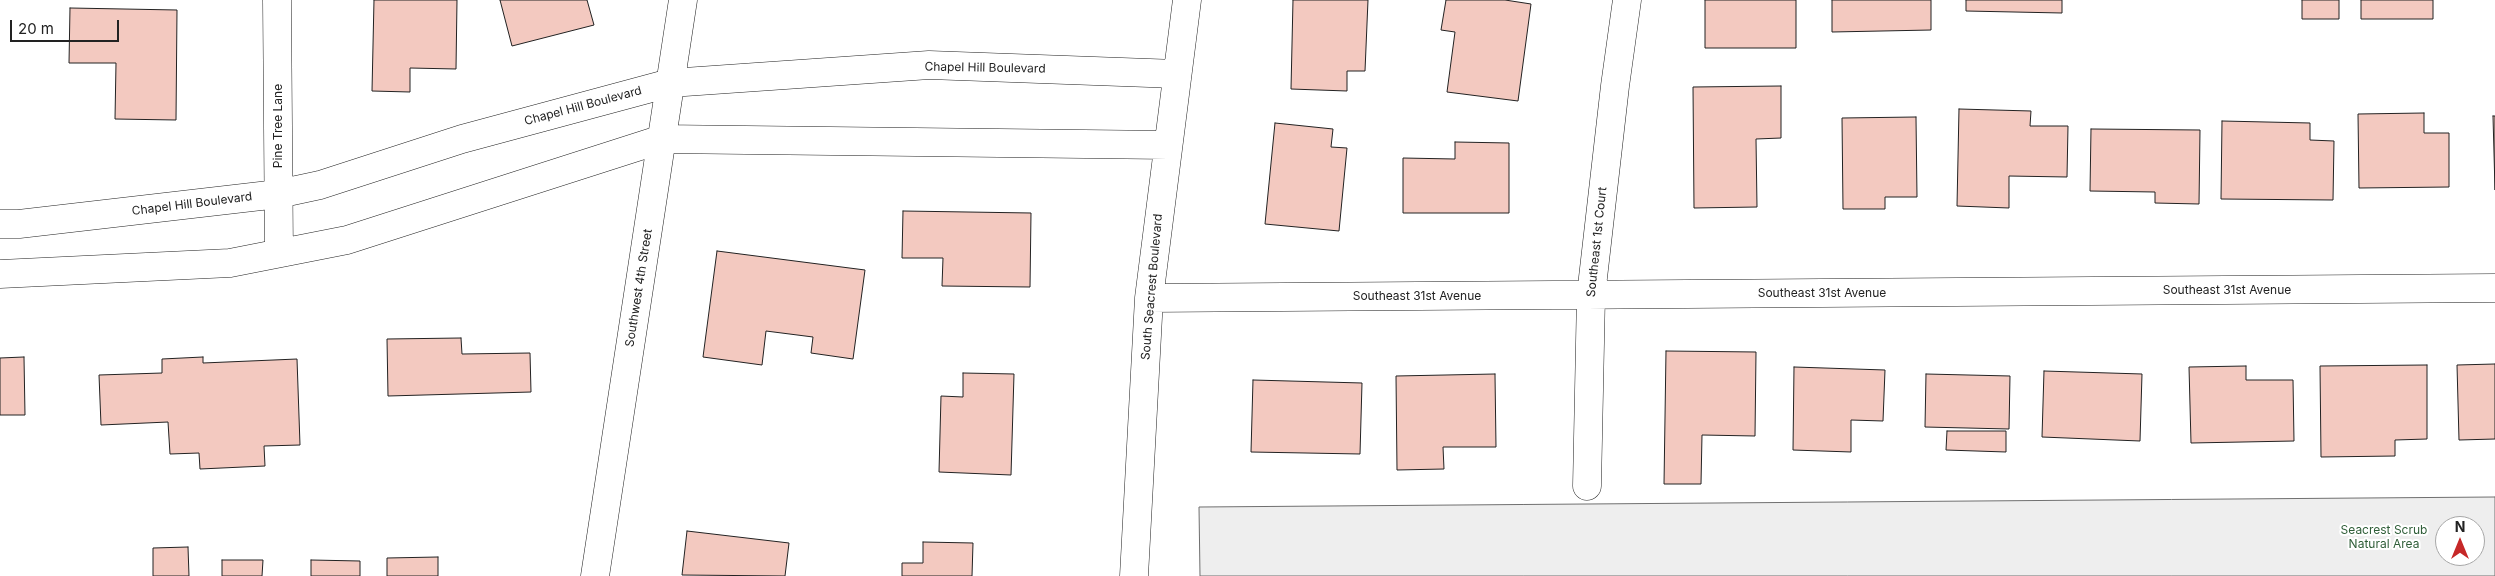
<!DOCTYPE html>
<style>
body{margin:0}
#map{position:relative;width:2495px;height:576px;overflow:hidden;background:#fff;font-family:Inter,sans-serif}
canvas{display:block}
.north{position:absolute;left:2435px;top:516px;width:50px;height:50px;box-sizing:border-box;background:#fff;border:1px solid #a7a7a7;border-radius:50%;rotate:0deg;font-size:14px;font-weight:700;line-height:20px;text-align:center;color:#222}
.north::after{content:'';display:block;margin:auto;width:18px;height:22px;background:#c62828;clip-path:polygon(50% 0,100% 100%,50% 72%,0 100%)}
.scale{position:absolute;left:10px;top:20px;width:109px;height:22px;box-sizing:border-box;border:2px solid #222;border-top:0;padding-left:6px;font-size:15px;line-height:18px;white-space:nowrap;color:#222;-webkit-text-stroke:4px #fff;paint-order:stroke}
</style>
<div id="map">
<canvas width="2495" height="576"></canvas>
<div class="north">N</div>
<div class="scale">20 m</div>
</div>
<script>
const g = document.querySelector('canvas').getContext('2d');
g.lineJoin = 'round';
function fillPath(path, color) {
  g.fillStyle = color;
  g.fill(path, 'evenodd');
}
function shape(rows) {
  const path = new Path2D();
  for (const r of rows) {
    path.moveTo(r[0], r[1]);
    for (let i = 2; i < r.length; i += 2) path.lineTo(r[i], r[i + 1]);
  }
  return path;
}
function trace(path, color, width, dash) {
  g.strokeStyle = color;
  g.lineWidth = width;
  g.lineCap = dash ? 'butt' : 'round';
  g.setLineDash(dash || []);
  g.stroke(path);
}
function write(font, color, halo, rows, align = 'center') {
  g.font = font + ' Inter,sans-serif';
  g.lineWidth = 4;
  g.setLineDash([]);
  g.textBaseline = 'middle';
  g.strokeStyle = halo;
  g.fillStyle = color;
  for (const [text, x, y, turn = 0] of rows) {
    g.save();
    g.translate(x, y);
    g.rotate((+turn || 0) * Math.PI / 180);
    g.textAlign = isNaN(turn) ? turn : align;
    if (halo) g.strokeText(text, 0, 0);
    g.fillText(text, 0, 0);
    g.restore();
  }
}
const green = shape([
 [2495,497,2495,576,1200,576,1199,507,2495,497],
 [2445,526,2475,526,2475,556,2445,556,2445,526]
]);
fillPath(green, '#eee');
trace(green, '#6f6f6f', 1);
const building = shape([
 [374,0,457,0,456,69,410,68,410,92,372,91,374,0],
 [500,0,587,0,594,25,512,46,500,0],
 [1293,0,1368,0,1365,71,1347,71,1347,91,1291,89,1293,0],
 [1446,0,1505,0,1531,4,1518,101,1447,92,1455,32,1441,30,1446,0],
 [1705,0,1796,0,1796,48,1705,48,1705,0],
 [1832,0,1931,0,1931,30,1832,32,1832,0],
 [1966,0,2062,0,2062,13,1966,11,1966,0],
 [2302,0,2339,0,2339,19,2302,19,2302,0],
 [2361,0,2433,0,2433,19,2361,19,2361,0],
 [70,8,177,10,176,120,115,119,116,63,69,63,70,8],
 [1781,86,1781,138,1756,139,1757,207,1694,208,1693,87,1781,86],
 [1959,109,2031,111,2030,126,2068,126,2067,177,2009,176,2009,208,1957,206,1959,109],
 [2424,113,2424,133,2449,133,2449,187,2359,188,2358,114,2424,113],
 [2493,116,2495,116,2495,190,2493,116],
 [1916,117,1917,197,1885,197,1885,209,1843,209,1842,118,1916,117],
 [2222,121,2310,123,2310,140,2334,141,2333,200,2221,199,2222,121],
 [1275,123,1333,129,1331,147,1347,148,1339,231,1265,224,1275,123],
 [2091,129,2200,130,2199,204,2155,203,2155,192,2090,191,2091,129],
 [1455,142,1509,143,1509,213,1403,213,1403,158,1455,159,1455,142],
 [903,211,1031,213,1030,287,942,286,943,258,902,258,903,211],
 [717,251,865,270,853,359,811,353,813,337,766,331,762,365,703,357,717,251],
 [461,338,462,354,530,353,531,392,388,396,387,339,461,338],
 [1666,351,1756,352,1755,436,1702,435,1701,484,1664,484,1666,351],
 [24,357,25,415,0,415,0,358,24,357],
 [203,357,203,363,297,359,300,445,264,446,265,466,200,469,199,453,170,454,168,422,101,425,99,375,162,373,162,359,203,357],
 [2495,364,2495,439,2459,440,2457,365,2495,364],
 [2427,365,2427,439,2395,440,2395,456,2321,457,2320,366,2427,365],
 [2246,366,2246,380,2293,380,2294,441,2191,443,2189,367,2246,366],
 [1794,367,1885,370,1883,421,1851,420,1851,452,1793,450,1794,367],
 [2044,371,2142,374,2140,441,2042,437,2044,371],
 [963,373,1014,374,1011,475,939,472,941,396,963,397,963,373],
 [1495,374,1496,447,1443,447,1444,469,1397,470,1396,376,1495,374],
 [1926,374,2010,376,2009,429,1925,427,1926,374],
 [1253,380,1362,383,1360,454,1251,452,1253,380],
 [1947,431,2006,431,2006,452,1946,450,1947,431],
 [687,531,789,543,785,576,682,575,687,531],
 [923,542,973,543,972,576,902,576,902,563,923,563,923,542],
 [188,547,189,576,153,576,153,548,188,547],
 [438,557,438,576,387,576,387,558,438,557],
 [222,560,263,560,262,576,222,576,222,560],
 [311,560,360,561,360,576,311,576,311,560]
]);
fillPath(building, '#f3c9c0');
trace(building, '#222', 1);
const minor = shape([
 [277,0,279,253],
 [0,224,19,224,278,194,320,185,462,139,670,83,929,65,1177,74],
 [0,274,230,263,347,240,662,139,1168,145],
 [1149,298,2495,288],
 [1587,486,1591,295,1615,86,1627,0],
 [595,576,683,0],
 [1134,576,1149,298,1187,0]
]);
trace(minor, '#222', 29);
trace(minor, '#fff', 28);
write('12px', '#222', '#fff', [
 ["Chapel Hill Boulevard",985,68,1],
 ["Chapel Hill Boulevard",583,106,-15],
 ["Pine Tree Lane",278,126,-90],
 ["Chapel Hill Boulevard",192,204,-7],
 ["Southeast 1st Court",1597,242,-84],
 ["South Seacrest Boulevard",1152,287,-85],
 ["Southwest 4th Street",639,288,-81],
 ["Southeast 31st Avenue",2227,290],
 ["Southeast 31st Avenue",1822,293],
 ["Southeast 31st Avenue",1417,296]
]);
write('12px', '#2f5e38', '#fff', [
 ["Seacrest Scrub",2384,530],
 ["Natural Area",2384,544]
]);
</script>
